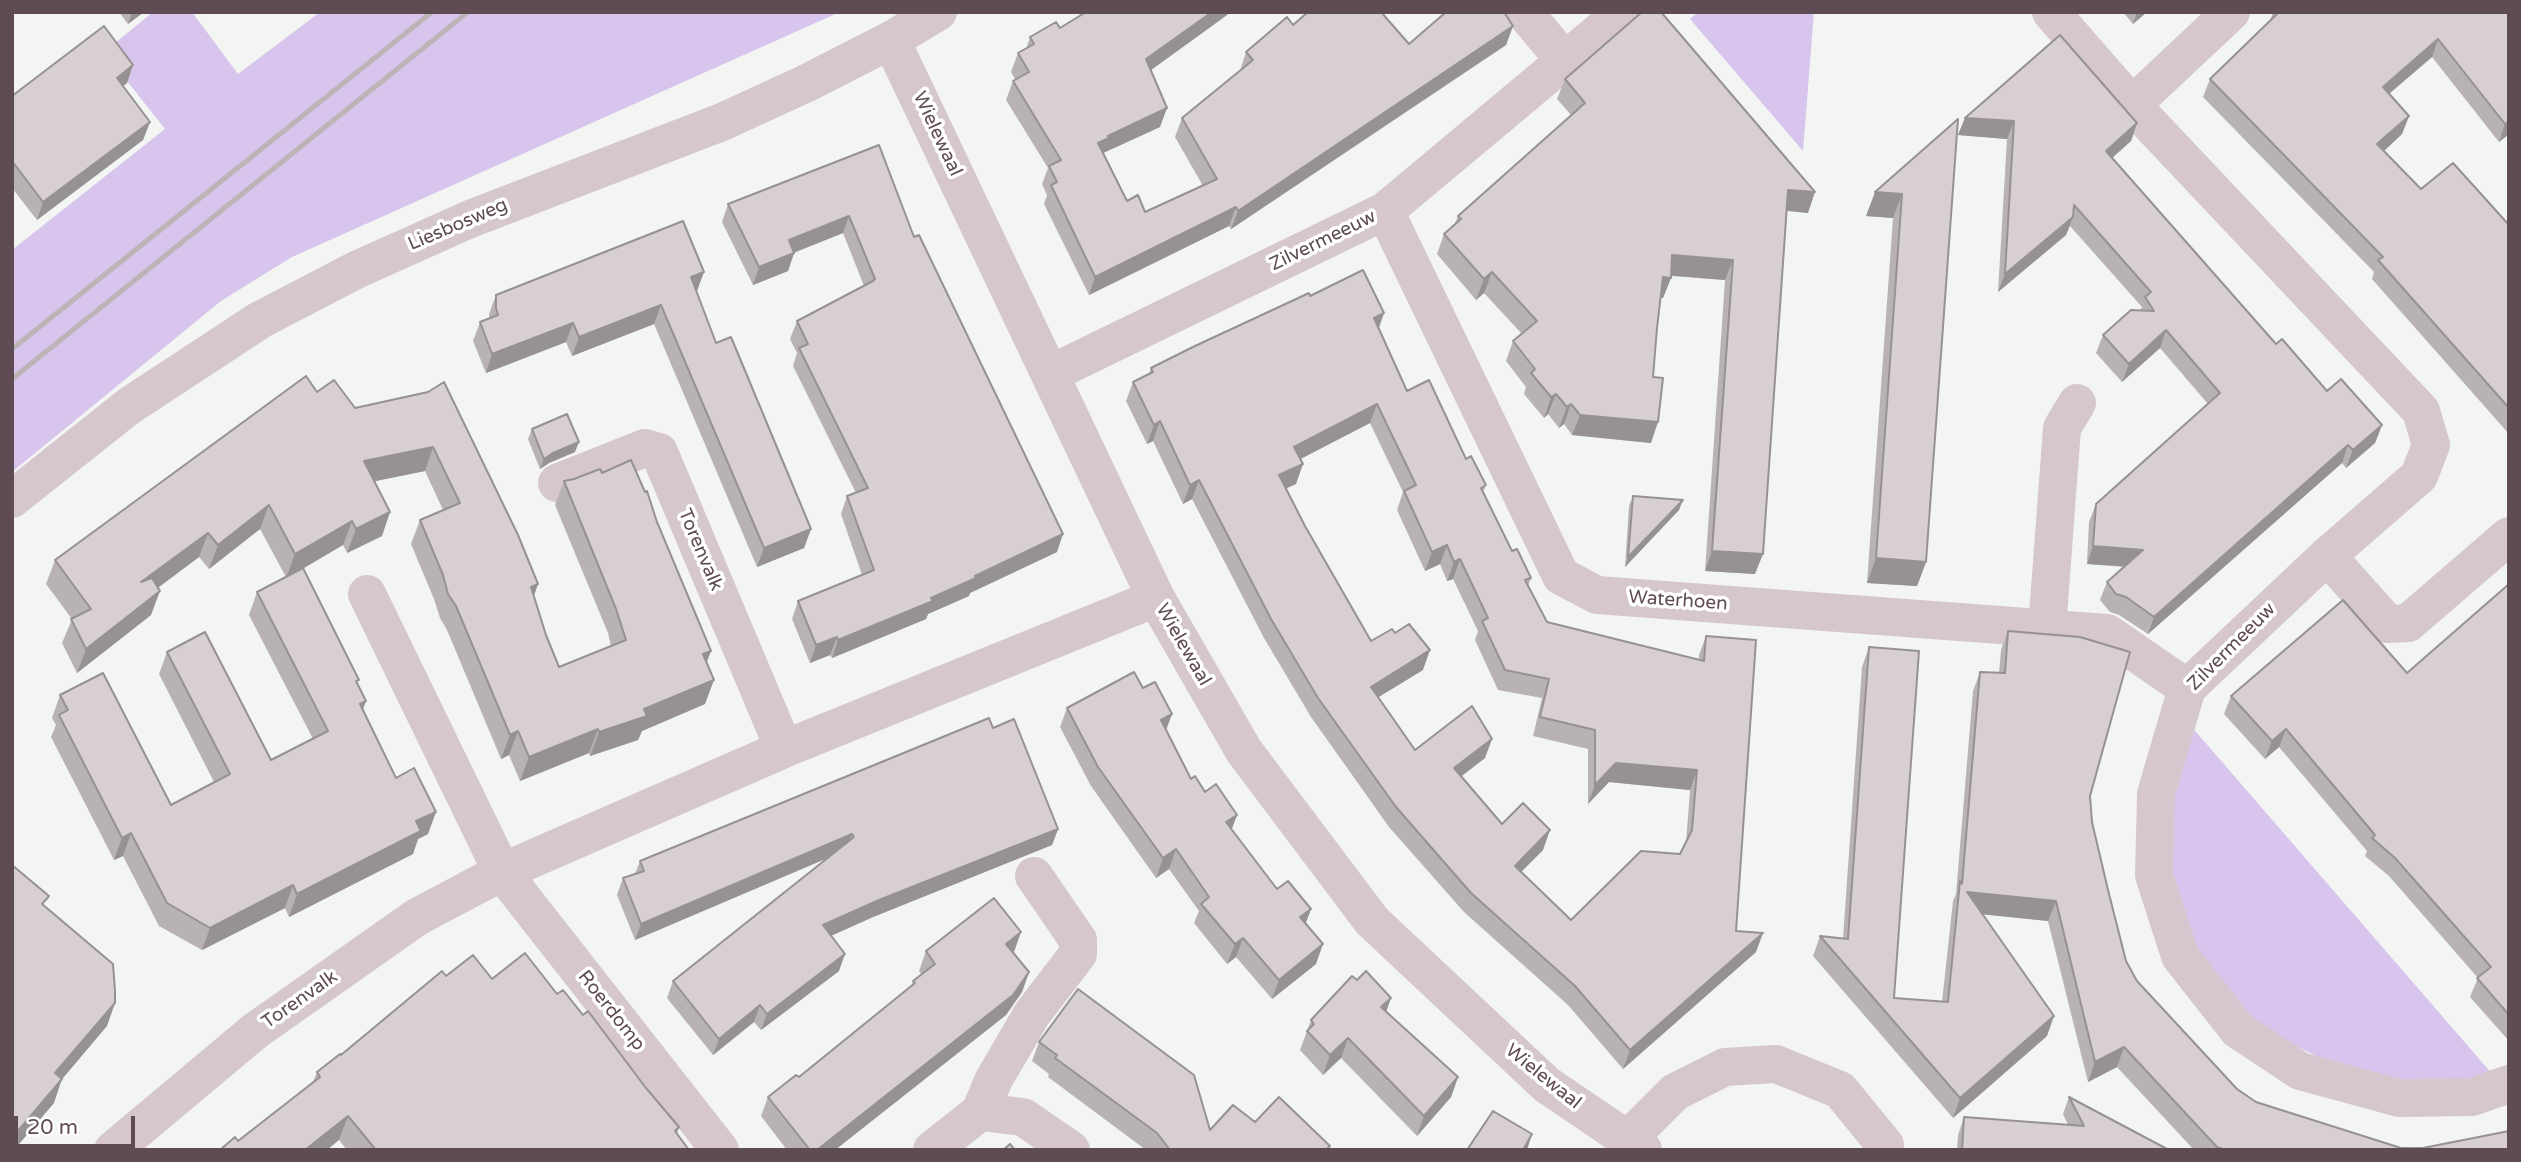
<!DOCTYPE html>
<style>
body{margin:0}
#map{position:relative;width:2521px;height:1162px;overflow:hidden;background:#f3f5f3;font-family:"Varela Round",sans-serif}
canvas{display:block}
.frame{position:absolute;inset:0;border:14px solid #5f4b54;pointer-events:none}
.scale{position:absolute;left:14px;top:1116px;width:121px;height:32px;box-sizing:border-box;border:4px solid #5f4b54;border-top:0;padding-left:9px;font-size:21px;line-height:24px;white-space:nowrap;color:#5f4b54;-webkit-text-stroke:5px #fff;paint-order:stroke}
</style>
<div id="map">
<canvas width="2521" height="1162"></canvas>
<div class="frame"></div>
<div class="scale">20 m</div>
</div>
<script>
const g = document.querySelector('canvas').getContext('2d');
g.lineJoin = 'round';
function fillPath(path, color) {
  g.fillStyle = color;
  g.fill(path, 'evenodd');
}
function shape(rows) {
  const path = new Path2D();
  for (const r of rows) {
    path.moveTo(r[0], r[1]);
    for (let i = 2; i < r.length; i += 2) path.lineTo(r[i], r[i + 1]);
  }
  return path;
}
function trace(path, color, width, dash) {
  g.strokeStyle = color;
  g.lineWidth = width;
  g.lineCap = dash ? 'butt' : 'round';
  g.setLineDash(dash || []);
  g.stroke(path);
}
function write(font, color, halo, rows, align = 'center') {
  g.font = font + ' "Varela Round",sans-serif';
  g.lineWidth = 7;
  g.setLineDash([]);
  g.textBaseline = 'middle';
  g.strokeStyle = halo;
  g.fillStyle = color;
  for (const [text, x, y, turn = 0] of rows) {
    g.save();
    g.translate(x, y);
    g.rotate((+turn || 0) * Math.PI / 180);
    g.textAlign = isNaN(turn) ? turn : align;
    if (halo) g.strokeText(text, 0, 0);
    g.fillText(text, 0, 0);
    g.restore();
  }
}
fillPath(shape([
 [153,12,192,12,238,74,320,12,840,12,292,257,221,301,12,472,12,250,165,129,104,52],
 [1698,12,1814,12,1803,151,1690,19],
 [2184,718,2494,1076,2424,1083,2340,1068,2288,1042,2237,1009,2201,968,2176,904,2168,847]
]), '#d8c5ee');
trace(shape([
 [1524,12,1566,62],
 [2051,12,2132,105,2421,411,2431,445,2419,476,2327,556,2187,688,2156,794,2154,875,2180,956,2238,1030,2300,1071,2399,1098,2472,1097,2509,1084],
 [891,40,1156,598,1244,751,1372,921,1547,1085,1643,1150],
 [2132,105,2231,12],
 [1385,211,1561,576,1597,595,2107,633,2187,688],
 [1050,374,1385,211,1623,12],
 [557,483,645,448,659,452,784,749],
 [12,499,129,406,260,320,356,270,470,219,722,122,807,83,891,40,938,12],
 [2327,556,2388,624,2408,623,2509,536],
 [367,594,502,872,720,1150],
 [2047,629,2062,428,2077,403],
 [980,1112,994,1079,1032,1014,1078,954,1078,940,1034,876],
 [1627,1140,1675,1092,1725,1067,1776,1064,1840,1090,1885,1145,1885,1150],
 [113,1150,255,1031,417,917,502,872,784,749,1156,598],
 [932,1150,980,1112,1023,1117,1071,1150]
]), '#d6c7ce', 38);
trace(shape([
 [12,349,432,12],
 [12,379,468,12]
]), '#bcb5b7', 5);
fillPath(shape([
 [119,12,144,12,128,24],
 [1086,12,1229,12,1227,15,1151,70,1160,127,1103,153,1127,201,1145,212,1203,186,1175,137,1182,118,1240,71,1246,52,1293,25,1409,44,1513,26,1506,45,1231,229,1229,226,1089,295,1044,204,1047,195,1042,184,1048,168,1006,100,1013,81,1015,79,1011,72,1018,53,1026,49,1030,37,1060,28],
 [2123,12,2147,12,2133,24],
 [2273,12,2509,12,2509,134,2499,142,2432,57,2389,94,2409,116,2402,134,2384,151,2421,189,2509,225,2509,434,2372,279,2374,272,2203,97,2210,79,2270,21],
 [133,65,127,83,123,86,150,122,143,140,37,220,12,188,12,96],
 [1565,79,1808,213,1787,211,1755,574,1705,571,1725,280,1671,276,1663,298,1660,298,1653,377,1651,443,1572,435,1564,424,1559,428,1548,414,1544,418,1524,394,1526,387,1506,361,1513,341,1522,334,1484,293,1476,300,1437,254,1444,234,1455,223,1458,216,1571,115,1557,99],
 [1965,118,2137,123,2131,141,2112,157,2276,344,2327,391,2382,425,2375,443,2346,468,2342,463,2148,634,2119,615,2110,612,2100,600,2107,582,2124,567,2087,564,2089,522,2096,504,2208,404,2160,348,2122,382,2096,353,2103,335,2140,311,2142,307,2070,226,2066,235,1998,292,2007,139,1958,135],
 [1958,119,1926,562,1917,586,1867,583,1893,218,1866,216],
 [879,145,914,237,1057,552,970,593,969,596,928,614,926,619,832,658,830,655,810,663,792,619,798,601,862,575,841,514,847,496,856,493,793,366,797,353,790,339,797,321,864,286,843,233,794,253,788,271,753,285,722,222,728,204],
 [704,272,696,291,716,343,811,529,804,548,757,567,654,324,572,356,566,342,486,373,473,341,480,322,489,318,489,314,496,295],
 [1310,296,1384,313,1379,328,1407,391,1466,459,1486,485,1483,492,1512,551,1531,578,1528,586,1547,622,1699,660,1699,655,1706,636,1736,931,1756,952,1623,1069,1568,1005,1464,912,1389,827,1311,717,1264,638,1192,499,1183,504,1153,441,1147,444,1126,401,1133,382,1149,374,1151,368],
 [1370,423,1403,492,1397,510,1425,571,1440,564,1447,581,1453,579,1478,631,1475,640,1498,690,1542,698,1533,736,1588,749,1588,804,1609,782,1690,790,1686,843,1680,854,1571,920,1521,872,1543,850,1502,824,1462,776,1485,758,1415,750,1378,697,1423,670,1371,641,1305,526,1286,488,1296,484,1300,459],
 [317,392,355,408,428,392,538,584,534,596,546,635,559,667,611,646,608,633,555,505,564,481,602,473,657,522,706,663,705,704,642,731,638,740,590,756,589,753,520,781,509,755,501,759,447,630,440,618,434,599,411,544,420,520,443,510,425,471,375,481,382,536,347,553,343,545,301,570,358,684,363,710,396,778,428,834,418,839,413,854,399,861,289,917,285,908,202,950,159,926,123,856,114,860,51,737,56,725,52,718,60,695,171,805,214,782,159,674,167,652,271,760,313,739,249,615,257,592,286,577,260,529,209,569,199,557,158,588,151,615,77,673,62,643,72,619,46,584,55,560],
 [532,429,575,452,549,463,540,469,528,439],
 [1633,496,1679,510,1625,567,1629,506],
 [2509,584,2509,1041,2470,997,2478,978,2389,876,2365,856,2367,851,2279,747,2265,759,2224,714,2231,696,2407,673],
 [2008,631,2090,796,2092,822,2126,961,2137,981,2237,1089,2256,1102,2401,1148,2509,1150,2194,1150,2117,1067,2088,1082,2048,921,1983,914,2047,1036,1953,1118,1813,956,1820,936,1843,938,1862,667,1869,647,1894,998,1942,1002,1953,901,1956,894,1973,691,1980,672,1999,673,2001,650],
 [1067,708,1166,731,1191,779,1205,792,1237,815,1231,830,1277,889,1311,909,1305,923,1316,964,1272,999,1236,957,1227,964,1194,923,1199,911,1169,869,1156,878,1091,786,1060,727],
 [993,728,1058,829,1052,845,873,917,831,936,839,971,761,1030,754,1022,713,1055,667,998,673,981,828,858,635,940,617,895,623,878,635,874,640,861],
 [1021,932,1013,952,1029,972,1022,992,1006,1015,835,1150,787,1150,761,1116,768,1097,799,1077,912,985,913,981,922,975,919,971,926,951],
 [446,976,492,979,557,994,583,1015,679,1127,677,1134,689,1150,347,1150,339,1140,313,1082,317,1072],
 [1357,980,1391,998,1386,1012,1458,1077,1451,1097,1417,1136,1341,1058,1323,1075,1300,1050,1311,1020],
 [1039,1042,1210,1130,1255,1122,1328,1150,1146,1150,1048,1077,1049,1074,1032,1061],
 [2069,1097,2169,1150,1957,1150,1958,1135,1964,1117,2068,1125,2063,1114]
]), '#b9b2b4');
fillPath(shape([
 [132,12,144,12,128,24],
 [1212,12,1229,12,1227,15,1140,78,1146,59],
 [2137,12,2147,12,2133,24],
 [1513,26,1506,45,1231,229,1238,211],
 [2438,39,2432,57,2376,105,2383,87],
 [133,65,127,83,110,96,117,78],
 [1167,108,1160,127,1103,153,1098,143,1108,136],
 [2409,116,2402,134,2371,163,2377,144],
 [1965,118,2014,121,2007,139,1958,135],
 [2509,121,2509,134,2499,142,2505,124],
 [150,122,143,140,37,220,43,202],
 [2137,123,2131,141,2100,169,2106,151],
 [1788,190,1815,192,1808,213,1781,210],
 [1875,192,1902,194,1893,218,1866,216],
 [1236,207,1229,226,1089,295,1095,277],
 [849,216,843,233,782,257,789,240],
 [2073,217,2066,235,1998,292,2005,274],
 [794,253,788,271,753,285,759,267],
 [1672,255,1733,260,1725,280,1665,275],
 [704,272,697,291,684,296,691,277],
 [1492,272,1484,293,1476,300,1484,279],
 [1663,277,1671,278,1663,298,1655,297],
 [661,305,654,324,572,356,579,337],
 [1384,313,1377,332,1374,318],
 [573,323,566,342,486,373,492,354],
 [2166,330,2160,348,2122,382,2129,364],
 [1556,394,1548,414,1544,418,1551,397],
 [1377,404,1370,423,1287,466,1294,447],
 [1571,404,1564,424,1559,428,1567,407],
 [1580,415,1658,422,1651,443,1572,435],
 [1160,421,1153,441,1147,444,1154,425],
 [2382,425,2375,443,2346,468,2353,450],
 [579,442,575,452,549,463,540,469,544,459,553,453],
 [2348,445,2342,463,2148,634,2154,617],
 [433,447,425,471,356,485,364,461],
 [1303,464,1296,484,1272,495,1279,475],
 [1199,480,1192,499,1183,504,1190,485],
 [1683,500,1679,510,1625,567,1628,557],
 [269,505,260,529,209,569,218,545],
 [390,512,382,536,347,553,356,529],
 [352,521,343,545,286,578,295,554],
 [811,529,804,548,757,567,764,548],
 [208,533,199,557,133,606,141,582],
 [1063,534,1057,552,970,593,969,596,928,614,926,619,832,658,838,640],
 [1447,545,1440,564,1425,571,1432,552],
 [2093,546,2143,550,2137,567,2087,564],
 [1712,551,1763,554,1755,574,1705,571],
 [1876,558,1926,562,1917,586,1867,583],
 [1460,559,1453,579,1447,581,1454,562],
 [538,584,529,608,531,587],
 [160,591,151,615,77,673,86,649],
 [837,637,830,655,810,663,816,645],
 [1430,650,1423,670,1364,706,1371,687],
 [711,651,702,675,703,654],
 [714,680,705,704,642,731,638,740,590,756,599,732,644,709],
 [366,701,358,723,360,704],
 [1172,714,1165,733,1161,720],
 [598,729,589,753,520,781,529,757],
 [2286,729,2279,747,2265,759,2272,741],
 [518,731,509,755,501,759,510,735],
 [1492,739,1485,758,1447,787,1454,768],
 [1616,763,1697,770,1690,790,1609,782,1588,804,1595,785],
 [436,812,428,834,418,839,413,854,289,917,297,894,416,821],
 [1237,815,1230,834,1226,822],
 [1058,829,1052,845,873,917,817,942,823,925,879,900],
 [1550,830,1543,850,1508,885,1515,866],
 [131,833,123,856,114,860,122,838],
 [852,834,846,850,635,940,641,924],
 [1176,849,1169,869,1156,878,1163,858],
 [293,885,285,908,202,950,210,928],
 [1967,892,2056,901,2048,921,1960,912],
 [1311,909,1304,928,1300,917],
 [1021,932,1014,952,999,963,1006,944],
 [1763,933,1756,952,1623,1069,1630,1050],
 [1243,938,1236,957,1227,964,1235,944],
 [1323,944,1316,964,1272,999,1279,980],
 [845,954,839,971,761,1030,767,1014],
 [1029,972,1022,992,1006,1015,835,1150,817,1150],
 [1391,998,1384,1017,1381,1007],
 [115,1003,107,1026,47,1097,55,1073],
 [760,1005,754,1022,713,1055,719,1039],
 [2054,1016,2047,1036,1953,1118,1960,1098],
 [1348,1038,1341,1058,1323,1075,1330,1055],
 [2124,1047,2117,1067,2088,1082,2095,1062],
 [1458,1077,1451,1097,1417,1136,1424,1116],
 [62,1079,54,1103,14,1150,12,1150,12,1138],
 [348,1116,339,1140,327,1150,305,1150],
 [1532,1134,1527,1150,1523,1150]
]), '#969192');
const building = shape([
 [1086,12,1212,12,1146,59,1167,108,1108,136,1109,138,1098,143,1127,201,1138,195,1145,212,1217,179,1182,118,1253,60,1246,52,1287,17,1293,25,1308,12,1381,12,1409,44,1446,12,1504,12,1513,26,1238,211,1236,207,1095,277,1051,185,1057,182,1049,166,1061,160,1013,81,1029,72,1018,53,1034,44,1030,37,1056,22,1060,28,1086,12],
 [1642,12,1661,12,1815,192,1788,190,1763,554,1712,551,1733,260,1672,255,1671,278,1663,277,1657,328,1653,377,1663,378,1658,422,1580,415,1571,404,1567,407,1556,394,1551,397,1531,373,1535,369,1513,341,1537,321,1492,272,1484,279,1444,234,1461,219,1458,216,1585,103,1565,79,1642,12],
 [2277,12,2509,12,2509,121,2505,124,2438,39,2383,87,2409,116,2377,144,2421,189,2453,163,2509,225,2509,408,2378,260,2383,257,2210,79,2278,13,2277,12],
 [104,26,133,65,117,78,150,122,43,202,12,161,12,96,104,26],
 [2060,35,2137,123,2106,151,2276,344,2282,339,2327,391,2341,379,2382,425,2353,450,2348,445,2154,617,2126,597,2116,594,2107,582,2143,550,2093,546,2096,504,2220,393,2166,330,2129,364,2103,335,2131,310,2154,311,2145,297,2151,292,2074,205,2073,217,2005,274,2014,121,1965,118,2060,35],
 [1958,119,1926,562,1876,558,1902,194,1875,192,1958,119],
 [879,145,914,237,919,235,1063,534,975,576,976,578,931,598,933,601,838,640,837,637,816,645,798,601,874,570,847,496,868,488,799,348,808,344,797,321,873,281,875,279,849,216,789,240,794,253,759,267,728,204,879,145],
 [683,221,704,272,691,277,716,343,731,337,811,529,764,548,661,305,579,337,573,323,492,354,480,322,498,315,496,308,496,295,683,221],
 [1363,270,1384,313,1374,318,1407,391,1429,380,1466,459,1471,456,1486,485,1481,488,1512,551,1517,549,1531,578,1525,580,1547,622,1704,661,1706,636,1756,640,1736,931,1763,933,1630,1050,1575,986,1471,893,1396,807,1318,698,1271,619,1199,480,1190,485,1160,421,1154,425,1133,382,1153,372,1151,368,1195,346,1309,293,1310,296,1363,270],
 [1377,404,1416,485,1404,491,1432,552,1447,545,1454,562,1460,559,1488,618,1482,621,1505,670,1549,679,1540,717,1595,730,1595,785,1616,763,1697,770,1692,830,1680,854,1641,851,1571,920,1515,866,1550,830,1523,803,1502,824,1454,768,1492,739,1472,706,1415,750,1371,687,1430,650,1409,624,1395,633,1392,629,1371,641,1305,526,1279,475,1303,464,1294,447,1377,404],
 [306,376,317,392,334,380,355,408,428,392,444,382,518,535,538,584,531,587,546,635,559,667,626,640,616,609,564,481,574,479,600,469,602,473,631,460,645,492,647,491,657,522,711,651,703,654,714,680,644,709,647,716,599,732,598,729,529,757,518,731,510,735,456,606,448,594,443,575,420,520,460,503,433,447,364,461,390,512,356,529,352,521,295,554,269,505,218,545,208,533,141,582,152,578,160,591,86,649,71,619,91,609,55,560,306,376],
 [567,414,579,442,553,453,544,459,532,429,567,414],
 [1633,496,1683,500,1628,557,1633,496],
 [303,568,359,680,356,681,366,701,360,704,396,778,414,768,436,812,416,821,421,831,407,838,297,894,293,885,210,928,167,903,131,833,122,838,59,715,68,710,60,695,103,673,171,805,230,774,167,652,205,632,271,760,328,731,257,592,303,568],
 [2509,584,2509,1015,2477,978,2491,967,2395,858,2372,838,2375,835,2286,729,2272,741,2231,696,2343,600,2407,673,2509,584],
 [2008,631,2080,637,2130,652,2090,796,2092,822,2108,890,2126,961,2137,981,2237,1089,2256,1102,2401,1148,2423,1148,2509,1131,2509,1150,2225,1150,2217,1147,2124,1047,2095,1062,2056,901,1967,892,2054,1016,1960,1098,1820,936,1848,939,1869,647,1919,651,1894,998,1948,1002,1960,881,1962,884,1980,672,2005,673,2008,631],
 [1134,672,1143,688,1155,682,1172,714,1161,720,1191,779,1195,776,1205,792,1216,784,1237,815,1226,822,1277,889,1288,881,1311,909,1300,917,1323,944,1279,980,1243,938,1235,944,1201,904,1209,897,1176,849,1163,858,1098,767,1067,708,1134,672],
 [989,718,993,728,1014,719,1058,829,879,900,823,925,845,954,767,1014,760,1005,719,1039,673,981,854,837,852,834,641,924,623,878,644,871,640,861,989,718],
 [12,865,49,896,42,904,113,964,115,991,115,1003,55,1073,62,1079,12,1138,12,865],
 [994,898,1021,932,1006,944,1029,972,1013,995,817,1150,810,1150,768,1097,796,1075,799,1077,915,983,913,981,935,964,926,951,994,898],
 [525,953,557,994,563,990,583,1015,588,1011,646,1088,679,1127,675,1131,689,1150,376,1150,348,1116,305,1150,220,1150,235,1137,238,1141,320,1077,317,1072,340,1054,341,1055,442,971,446,976,473,955,492,979,525,953],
 [1366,971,1391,998,1381,1007,1458,1077,1424,1116,1348,1038,1330,1055,1307,1031,1314,1024,1311,1020,1352,976,1357,980,1366,971],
 [1078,989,1194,1075,1210,1130,1233,1105,1255,1122,1279,1097,1330,1146,1326,1150,1170,1150,1157,1133,1055,1058,1057,1055,1039,1042,1078,989],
 [2069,1097,2169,1150,1962,1150,1964,1117,2084,1126,2069,1097],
 [1493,1111,1532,1134,1523,1150,1467,1150,1493,1111],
 [1010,1144,1015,1150,1003,1150,1010,1144]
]);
fillPath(building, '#d7cfd1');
trace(building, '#969192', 2);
write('19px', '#5f4b54', '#fff', [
 ["Wielewaal",937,134,65],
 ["Liesbosweg",458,225,-23],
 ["Zilvermeeuw",1323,241,-26],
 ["Torenvalk",700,550,67],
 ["Waterhoen",1678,601,4],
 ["Wielewaal",1183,645,60],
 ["Zilvermeeuw",2232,647,-45],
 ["Torenvalk",300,1000,-35],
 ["Roerdomp",611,1011,52],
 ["Wielewaal",1543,1077,39]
]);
</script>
